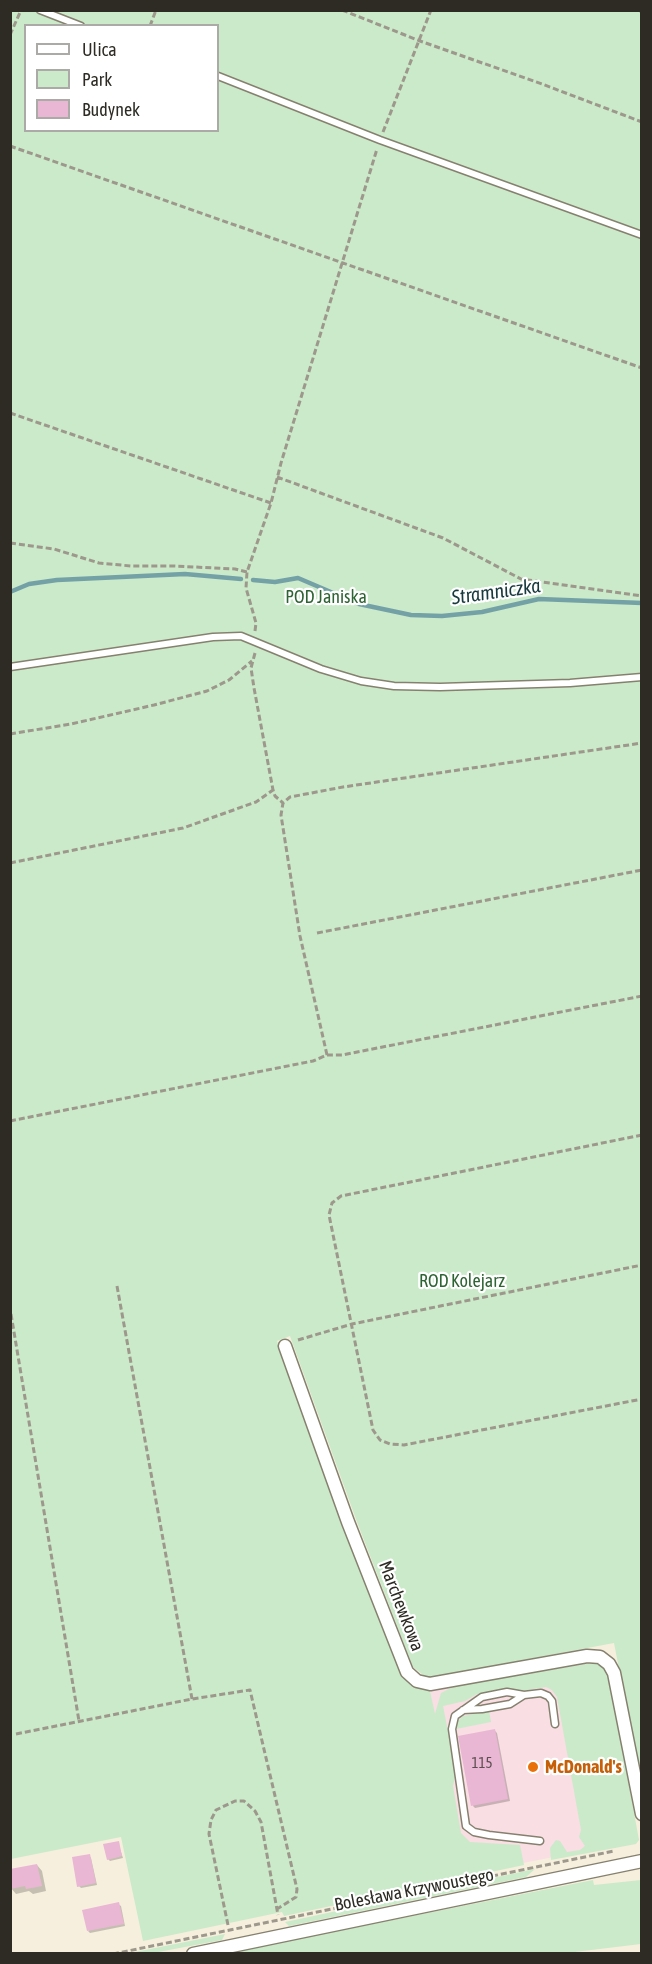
<!DOCTYPE html>
<meta charset="utf-8">
<style>
body{margin:0}
#map{position:relative;width:652px;height:1964px;overflow:hidden;background:#f6efdd;font-family:"Asap Condensed",sans-serif}
canvas{display:block}
.frame{position:absolute;inset:0;border:12px solid #2d2b24;pointer-events:none}
.legend{position:absolute;left:24px;top:24px;width:195px;height:108px;box-sizing:border-box;background:#fff;border:2px solid #abaaa7;margin:0;padding:8px 10px;list-style:none;font-size:18px;color:#2d2b24}
.legend li{display:flex;align-items:center;gap:12px;height:30px}
.legend b{width:30px;border:2px solid #abaaa7}
</style>
<div id="map">
<canvas width="652" height="1964"></canvas>
<div class="frame"></div>
<ul class="legend">
<li><b style="height:8px;background:#fff"></b>Ulica</li>
<li><b style="height:16px;background:#caeaca"></b>Park</li>
<li><b style="height:16px;background:#e9b7d3"></b>Budynek</li>
</ul>
</div>
<script>
const g = document.querySelector('canvas').getContext('2d');
g.lineJoin = 'round';
function fillPath(path, color) {
  g.fillStyle = color;
  g.fill(path, 'evenodd');
}
function shape(rows) {
  const path = new Path2D();
  for (const r of rows) {
    path.moveTo(r[0], r[1]);
    for (let i = 2; i < r.length; i += 2) path.lineTo(r[i], r[i + 1]);
  }
  return path;
}
function trace(path, color, width, dash) {
  g.strokeStyle = color;
  g.lineWidth = width;
  g.lineCap = dash ? 'butt' : 'round';
  g.setLineDash(dash || []);
  g.stroke(path);
}
function write(font, color, halo, rows, align = 'center') {
  g.font = font + ' "Asap Condensed",sans-serif';
  g.lineWidth = 4.5;
  g.setLineDash([]);
  g.textBaseline = 'middle';
  g.strokeStyle = halo;
  g.fillStyle = color;
  for (const [text, x, y, turn = 0] of rows) {
    g.save();
    g.translate(x, y);
    g.rotate((+turn || 0) * Math.PI / 180);
    g.textAlign = isNaN(turn) ? turn : align;
    if (halo) g.strokeText(text, 0, 0);
    g.fillText(text, 0, 0);
    g.restore();
  }
}
fillPath(shape([
 [594,1662,625,1843,462,1875,430,1690]
]), '#f9dee3');
fillPath(shape([
 [11,11,641,11,641,1781,614,1643,427,1678,413,1667,357,1522,290,1336,277,1341,312,1442,399,1667,429,1686,435,1714,441,1693,455,1686,598,1662,608,1670,639,1840,636,1844,551,1860,550,1848,556,1840,560,1841,567,1852,580,1850,585,1846,579,1837,581,1830,557,1697,552,1690,546,1687,521,1691,508,1688,477,1694,465,1701,443,1706,456,1772,453,1786,461,1833,470,1842,520,1845,524,1865,284,1916,282,1912,143,1941,121,1837,11,1859],
 [26,26,218,26,218,130,26,130],
 [489,1711,491,1722,456,1729,457,1722,463,1716],
 [535,1869,526,1877,289,1926,285,1922],
 [593,1880,594,1885,641,1880,641,1944,558,1954,227,1953],
 [225,1934,222,1940,153,1953,130,1953]
]), '#caeaca');
fillPath(shape([
 [495,1731,497,1733,510,1801,475,1808,473,1806],
 [118,1843,123,1858,110,1861,108,1859],
 [89,1855,91,1858,97,1885,81,1888,79,1886],
 [37,1865,42,1871,46,1891,33,1894,29,1891,16,1894,11,1888],
 [118,1904,121,1906,125,1926,90,1933,88,1931]
]), '#0003');
trace(shape([
 [253,580,275,582,298,578,359,604,411,615,442,616,482,612,539,599,642,603],
 [10,592,29,584,57,580,185,574,241,579]
]), '#74a1a6', 4.5);
fillPath(shape([
 [495,1729,508,1799,471,1806,458,1736],
 [119,1841,122,1856,107,1860,103,1844],
 [90,1854,96,1883,77,1887,72,1857],
 [37,1864,42,1886,26,1889,25,1886,10,1889,10,1869],
 [119,1902,124,1924,87,1931,82,1910]
]), '#e9b7d3');
const service = shape([
 [40,10,81,26],
 [218,76,380,140,642,235],
 [10,667,213,637,241,636,321,669,361,681,394,686,440,687,570,683,642,677],
 [524,1695,507,1692,482,1697,455,1716,452,1729,466,1826,474,1832,489,1835,540,1841],
 [463,1710,482,1709,510,1704,524,1695,541,1693,548,1696,552,1701,555,1724]
]);
const minor = shape([
 [285,1346,348,1522,407,1672,417,1681,430,1684,587,1656,600,1657,609,1664,614,1673,642,1814],
 [193,1954,642,1861]
]);
trace(service, '#86806f', 9);
trace(minor, '#86806f', 15);
trace(shape([
 [342,10,420,41,542,84,642,122],
 [638,10,642,12],
 [150,26,156,10],
 [10,35,21,10],
 [383,132,431,10],
 [10,146,642,368],
 [10,413,271,503],
 [277,477,443,538,521,579,642,596],
 [10,543,54,549,99,563,131,566,174,566,235,569,247,572],
 [255,631,256,623,246,588,247,572,271,503,281,463,377,149],
 [255,653,251,668,254,688,273,790,275,796,283,803],
 [10,734,71,724,154,705,207,691,229,680,252,661],
 [10,863,183,828,256,802,273,790],
 [317,933,642,870],
 [327,1055,300,936,281,815,283,803,290,797,343,787,642,743],
 [10,1121,313,1061,327,1055,342,1055,642,996],
 [642,1135,341,1196,332,1203,329,1215,373,1430,380,1440,390,1444,404,1445,642,1399],
 [117,1286,192,1699],
 [11,1314,79,1721],
 [298,1340,352,1324,642,1265],
 [16,1734,192,1699,250,1690,297,1889,296,1897,277,1909],
 [228,1925,209,1834,211,1820,216,1810,235,1801,244,1801,255,1811,261,1822,278,1915],
 [113,1954,614,1851]
]), '#9d988b', 3, [6, 3]);
trace(service, '#fff', 6);
trace(minor, '#fff', 12);
for (const [x, y, r, color] of [
 [533,1767,6,"#e8710a"]
]) {
  const dot = new Path2D();
  dot.arc(x, y, r, 0, 2 * Math.PI);
  g.fillStyle = color;
  g.fill(dot);
  trace(dot, '#fff', 2);
}
write('15px', '#5c4e50', null, [
 ["115",482,1763]
]);
write('18px', '#2e6433', '#fff', [
 ["POD Janiska",326,597],
 ["ROD Kolejarz",462,1281]
]);
write('18px', '#2d2b24', '#fff', [
 ["Marchewkowa",401,1606,69],
 ["Bolesława Krzywoustego",414,1890,-11]
]);
write('bold 18px', '#c56008', '#fff', [
 ["McDonald's",545,1767]
], 'left');
write('italic 20px', '#18393d', '#fff', [
 ["Stramniczka",496,592,-8]
]);
</script>
